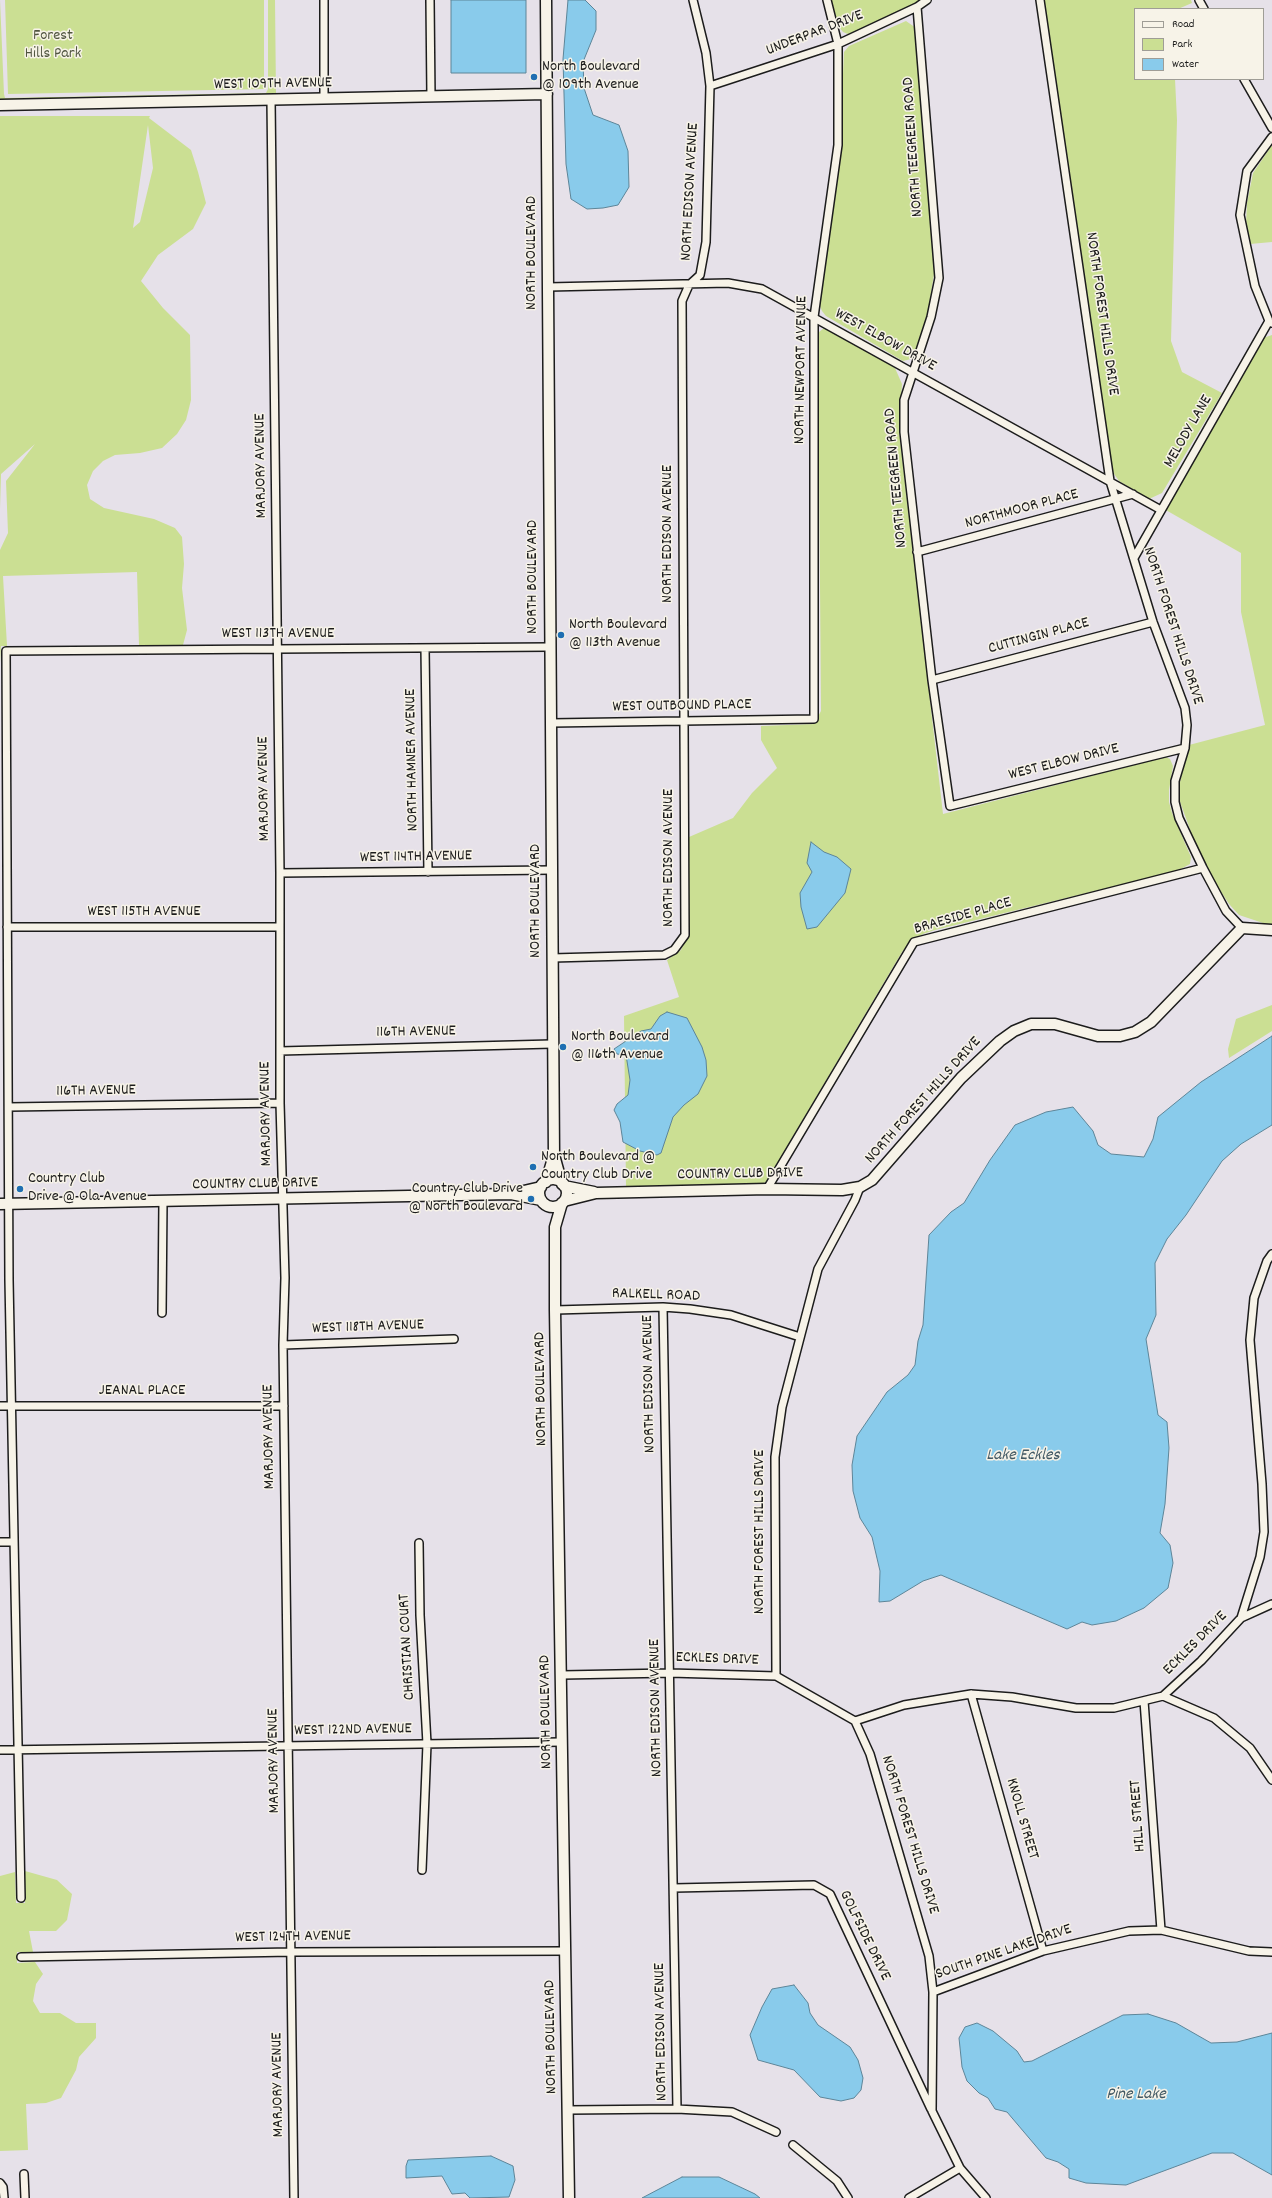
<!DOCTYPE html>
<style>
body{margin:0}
#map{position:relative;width:1272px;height:2198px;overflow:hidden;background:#e6e1e9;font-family:Dekko,sans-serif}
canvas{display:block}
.legend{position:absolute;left:1134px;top:8px;width:130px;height:72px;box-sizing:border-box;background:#f7f3e8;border:1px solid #9f9d96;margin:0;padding:5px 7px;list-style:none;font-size:12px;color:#1c1c1c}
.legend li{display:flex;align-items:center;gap:8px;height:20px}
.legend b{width:20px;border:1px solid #9f9d96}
</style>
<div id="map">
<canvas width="1272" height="2198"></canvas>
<ul class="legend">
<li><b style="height:5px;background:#f7f3e8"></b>Road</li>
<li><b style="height:11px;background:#cbdf93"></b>Park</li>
<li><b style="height:11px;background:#89cbeb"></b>Water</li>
</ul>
</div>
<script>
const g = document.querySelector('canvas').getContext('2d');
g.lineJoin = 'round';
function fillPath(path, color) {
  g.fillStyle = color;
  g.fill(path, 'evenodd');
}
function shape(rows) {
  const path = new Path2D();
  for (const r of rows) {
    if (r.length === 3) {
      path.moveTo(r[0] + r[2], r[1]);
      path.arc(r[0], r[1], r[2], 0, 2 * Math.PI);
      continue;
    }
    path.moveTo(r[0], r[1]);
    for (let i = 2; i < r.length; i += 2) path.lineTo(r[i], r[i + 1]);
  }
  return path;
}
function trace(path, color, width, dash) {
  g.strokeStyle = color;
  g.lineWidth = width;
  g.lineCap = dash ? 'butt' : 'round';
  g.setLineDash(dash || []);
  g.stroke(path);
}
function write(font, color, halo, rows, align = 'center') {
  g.font = font + ' Dekko,sans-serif';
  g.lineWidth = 3;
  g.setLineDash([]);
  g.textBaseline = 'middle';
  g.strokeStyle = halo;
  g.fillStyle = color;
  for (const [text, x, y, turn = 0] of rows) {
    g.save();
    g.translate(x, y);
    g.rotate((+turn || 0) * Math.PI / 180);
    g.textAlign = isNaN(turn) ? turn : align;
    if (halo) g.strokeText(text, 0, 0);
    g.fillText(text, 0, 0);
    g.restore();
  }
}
fillPath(shape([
 [0,0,4,94,5,98,266,93,268,89,268,0,275,0,276,95,0,100],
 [5,0,264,0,264,89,8,94],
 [831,0,921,0,902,13,857,33,848,34,843,32,839,27],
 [1043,0,1191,0,1192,3,1178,9,1135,9,1135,79,1175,79,1177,120,1171,341,1182,372,1222,393,1162,493,1149,499,1119,481,1112,471],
 [906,21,916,28,934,249,934,274,928,312,915,354,911,359,903,361,826,316,822,311,819,304,840,142,844,52,849,46],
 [0,116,150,116,149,118,191,150,198,172,206,203,193,229,158,255,141,281,163,308,190,335,191,400,186,420,177,434,162,448,140,453,115,455,103,461,93,471,87,485,90,499,104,508,154,519,175,528,182,537,184,564,182,588,187,630,183,645,139,645,137,572,3,576,7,646,1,646,0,663,0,550,8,533,6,481,35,444,1,474,0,509],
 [148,125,153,168,140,222,133,228],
 [1272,145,1272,242,1250,244,1246,224,1247,203,1253,173],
 [824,328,828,328,895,368,902,384,899,430,943,814,1166,757,1170,759,1173,766,1169,790,1169,802,1172,813,1191,857,1190,864,1177,871,935,930,923,934,911,942,902,952,766,1182,761,1184,626,1187,624,1016,679,997,667,960,681,950,686,939,689,916,689,837,733,818,752,793,777,768,761,740,761,726,814,724,821,711,818,338,819,332],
 [1272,335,1272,926,1239,915,1229,904,1212,878,1196,846,1179,799,1178,790,1189,745,1265,725,1241,612,1241,553,1164,509,1263,338],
 [1272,1005,1272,1031,1229,1058,1228,1049,1236,1019],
 [25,1871,57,1880,72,1894,67,1920,56,1931,29,1931,33,1952,17,1952,17,1963,35,1962,43,1974,36,1984,33,2001,40,2013,60,2013,76,2023,96,2023,96,2038,79,2057,76,2070,61,2098,46,2103,26,2104,28,2150,0,2151,0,1876,15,1872,16,1903,25,1903]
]), '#cbdf93');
const water = shape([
 [451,0,526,0,526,73,451,73,451,0],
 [568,0,585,0,596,11,596,30,583,62,584,88,593,115,619,125,628,151,629,187,618,205,603,208,587,209,571,199,566,164,563,59,568,0],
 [811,842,824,852,837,857,851,869,845,893,817,927,807,929,801,907,800,893,812,872,807,863,811,842],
 [667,1012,687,1018,702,1047,706,1060,707,1076,698,1094,684,1105,673,1117,661,1153,657,1155,640,1151,623,1142,620,1122,614,1110,617,1104,628,1095,630,1080,626,1055,617,1054,614,1049,641,1031,651,1029,660,1016,667,1012],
 [1272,1036,1272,1125,1241,1144,1222,1161,1186,1215,1167,1239,1155,1263,1156,1315,1146,1339,1158,1415,1167,1422,1169,1448,1165,1504,1160,1533,1170,1545,1173,1563,1168,1588,1144,1608,1116,1621,1092,1625,1082,1622,1067,1629,941,1575,923,1581,890,1601,879,1602,880,1571,872,1537,860,1518,853,1491,852,1465,857,1436,887,1392,908,1375,915,1365,918,1341,923,1325,929,1235,951,1212,964,1203,990,1160,1015,1125,1046,1112,1073,1107,1093,1131,1098,1145,1111,1154,1144,1157,1153,1139,1158,1117,1201,1082,1272,1036],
 [794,1985,808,2003,810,2013,818,2025,850,2047,858,2060,863,2078,861,2090,854,2098,841,2101,820,2097,794,2070,758,2060,750,2035,762,2007,772,1989,794,1985],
 [1148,2014,1176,2023,1211,2043,1237,2042,1272,2033,1272,2175,1233,2153,1212,2153,1126,2185,1086,2183,1069,2178,1069,2169,1058,2162,1046,2158,1007,2112,995,2109,988,2098,979,2093,967,2081,962,2067,959,2038,965,2027,977,2023,993,2031,1017,2051,1024,2062,1032,2061,1123,2015,1148,2014],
 [491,2156,513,2166,515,2180,509,2197,470,2198,465,2193,452,2194,442,2176,406,2178,406,2166,408,2160,491,2156],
 [682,2177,719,2177,755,2194,760,2198,642,2198,682,2177]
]);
fillPath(water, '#89cbeb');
trace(water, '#5d8598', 1);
const street = shape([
 [324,0,324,99],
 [430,0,431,97],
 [1040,0,1110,481,1153,622,1185,708,1187,725,1185,748,1175,781,1175,802,1179,818,1203,868,1226,911,1242,928],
 [1199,0,1204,9],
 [917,7,939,278,931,317,904,400,904,432,932,680,950,806,1185,748],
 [1244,79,1272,128],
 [710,86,838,44,917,7,927,0],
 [271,100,280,873,280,1103,285,1278,283,1345,294,2198],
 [1272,137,1247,171,1240,215,1255,286,1269,321,1272,323],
 [548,287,728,283,762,289,1161,510],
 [917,552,1133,494],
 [1134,558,1269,321],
 [425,648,428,872],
 [932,680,1153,622],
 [551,723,814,719,814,317,838,145,838,44,827,0],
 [280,873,552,870],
 [7,927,280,927],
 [552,958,664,955,674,950,685,935,682,301,689,285,700,275,706,242,710,86,706,53,693,0],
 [280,1051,552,1044],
 [9,1107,280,1103],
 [860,1187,855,1200,818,1269,782,1407,775,1457,776,1676,855,1721,870,1754,929,1956,933,1992,932,2111,960,2168,986,2198],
 [767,1189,914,942,1203,868],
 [663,1307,677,2109],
 [555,1310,663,1307,690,1309,731,1315,800,1337],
 [162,1313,163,1201],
 [283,1345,454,1339],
 [0,1406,284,1406],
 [0,1542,13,1542],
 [419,1543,420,1615,427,1744,422,1870],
 [1241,1618,1272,1604],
 [562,1675,670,1673,776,1676],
 [971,1694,1043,1951],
 [1163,1696,1214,1718,1250,1748,1272,1780],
 [1144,1701,1161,1930],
 [855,1721,904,1705,971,1694,1012,1697,1076,1708,1114,1708,1163,1696,1201,1661,1241,1618,1260,1557,1264,1532,1262,1484,1250,1340,1254,1298,1267,1261,1272,1254],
 [0,1750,562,1742],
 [674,1888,814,1885,830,1894,931,2109],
 [21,1898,9,1280,6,651,549,647],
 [21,1957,291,1952,566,1951],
 [933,1992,1043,1951,1129,1931,1161,1930,1249,1951,1272,1952],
 [568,2110,677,2109,732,2112,776,2132],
 [793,2145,837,2181,848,2198],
 [24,2174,25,2198],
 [0,2183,3,2187,4,2198],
 [909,2198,960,2168]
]);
const secondary = shape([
 [546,0,554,1155,562,1184],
 [0,105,547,94],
 [553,1193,14],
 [546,1182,554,1155],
 [564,1186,594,1192],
 [515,1193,541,1187],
 [564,1201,596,1193,767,1189,842,1190,860,1187,872,1180,961,1078,1000,1041,1014,1031,1031,1024,1055,1024,1098,1036,1120,1036,1135,1032,1151,1022,1242,928,1272,930],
 [562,1203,555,1227,555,1310,569,2198],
 [0,1204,511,1194,541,1200]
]);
trace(street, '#1c1c1c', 10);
trace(secondary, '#1c1c1c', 13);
trace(street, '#f7f3e8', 7);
trace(secondary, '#f7f3e8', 10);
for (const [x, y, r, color] of [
 [534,77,4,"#1f6fb2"],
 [561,635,4,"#1f6fb2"],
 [563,1047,4,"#1f6fb2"],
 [533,1167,4,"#1f6fb2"],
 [20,1189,4,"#1f6fb2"],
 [531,1199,4,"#1f6fb2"]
]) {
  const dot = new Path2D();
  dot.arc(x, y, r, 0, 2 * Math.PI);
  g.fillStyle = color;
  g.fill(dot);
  trace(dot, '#f7f3e8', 1.5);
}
write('16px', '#1c1c1c', '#f7f3e8', [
 ["UNDERPAR DRIVE",815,34,-21],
 ["WEST 109TH AVENUE",273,85,-1],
 ["NORTH TEEGREEN ROAD",914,147,-94],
 ["NORTH EDISON AVENUE",691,192,-87],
 ["NORTH BOULEVARD",533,253,-90],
 ["NORTH FOREST HILLS DRIVE",1101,314,82],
 ["WEST ELBOW DRIVE",885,341,29],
 ["NORTH NEWPORT AVENUE",802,370,-89],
 ["MELODY LANE",1189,432,-60],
 ["MARJORY AVENUE",262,466,-91],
 ["NORTH TEEGREEN ROAD",897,478,-95],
 ["NORTHMOOR PLACE",1022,510,-15],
 ["NORTH EDISON AVENUE",669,534,-90],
 ["NORTH BOULEVARD",534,577,-90],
 ["NORTH FOREST HILLS DRIVE",1172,626,72],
 ["WEST 113TH AVENUE",278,635],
 ["CUTTINGIN PLACE",1039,637,-15],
 ["WEST OUTBOUND PLACE",682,707,-1],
 ["NORTH HAMNER AVENUE",413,760,-91],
 ["WEST ELBOW DRIVE",1064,763,-14],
 ["MARJORY AVENUE",265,789,-91],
 ["WEST 114TH AVENUE",416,858,-1],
 ["NORTH EDISON AVENUE",670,858,-90],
 ["NORTH BOULEVARD",537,901,-90],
 ["WEST 115TH AVENUE",144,913],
 ["BRAESIDE PLACE",963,917,-16],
 ["116TH AVENUE",416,1033,-1],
 ["116TH AVENUE",96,1092,-1],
 ["NORTH FOREST HILLS DRIVE",924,1101,-48],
 ["MARJORY AVENUE",267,1114,-91],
 ["COUNTRY CLUB DRIVE",740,1175,-1],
 ["COUNTRY CLUB DRIVE",255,1185,-1],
 ["RALKELL ROAD",656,1296,2],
 ["WEST 118TH AVENUE",368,1328,-2],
 ["NORTH EDISON AVENUE",650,1384,-91],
 ["NORTH BOULEVARD",542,1389,-91],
 ["JEANAL PLACE",142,1392],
 ["MARJORY AVENUE",270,1437,-91],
 ["NORTH FOREST HILLS DRIVE",761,1532,-90],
 ["ECKLES DRIVE",1196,1644,-45],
 ["CHRISTIAN COURT",408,1647,-93],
 ["ECKLES DRIVE",717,1660,2],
 ["NORTH EDISON AVENUE",657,1708,-91],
 ["NORTH BOULEVARD",547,1712,-91],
 ["WEST 122ND AVENUE",353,1731,-1],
 ["MARJORY AVENUE",275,1761,-91],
 ["HILL STREET",1139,1816,-94],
 ["KNOLL STREET",1021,1819,74],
 ["NORTH FOREST HILLS DRIVE",909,1835,73],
 ["GOLFSIDE DRIVE",864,1936,64],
 ["WEST 124TH AVENUE",293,1938,-1],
 ["SOUTH PINE LAKE DRIVE",1004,1953,-19],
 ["NORTH EDISON AVENUE",662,2032,-91],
 ["NORTH BOULEVARD",552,2037,-91],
 ["MARJORY AVENUE",279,2085,-91]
]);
write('16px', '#515640', '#f7f3e8', [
 ["Forest",53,37],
 ["Hills Park",53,55]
]);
write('16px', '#1c1c1c', '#f7f3e8', [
 ["North Boulevard",542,68],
 ["@ 109th Avenue",542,86],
 ["North Boulevard",569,626],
 ["@ 113th Avenue",569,644],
 ["North Boulevard",571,1038],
 ["@ 116th Avenue",571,1056],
 ["North Boulevard @",541,1158],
 ["Country Club Drive",541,1176],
 ["Country Club",28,1180],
 ["Drive @ Ola Avenue",28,1198],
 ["Country Club Drive",523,1190,"right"],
 ["@ North Boulevard",523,1208,"right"]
], 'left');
write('italic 17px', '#425964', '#f7f3e8', [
 ["Lake Eckles",1023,1457],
 ["Pine Lake",1136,2096]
]);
</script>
